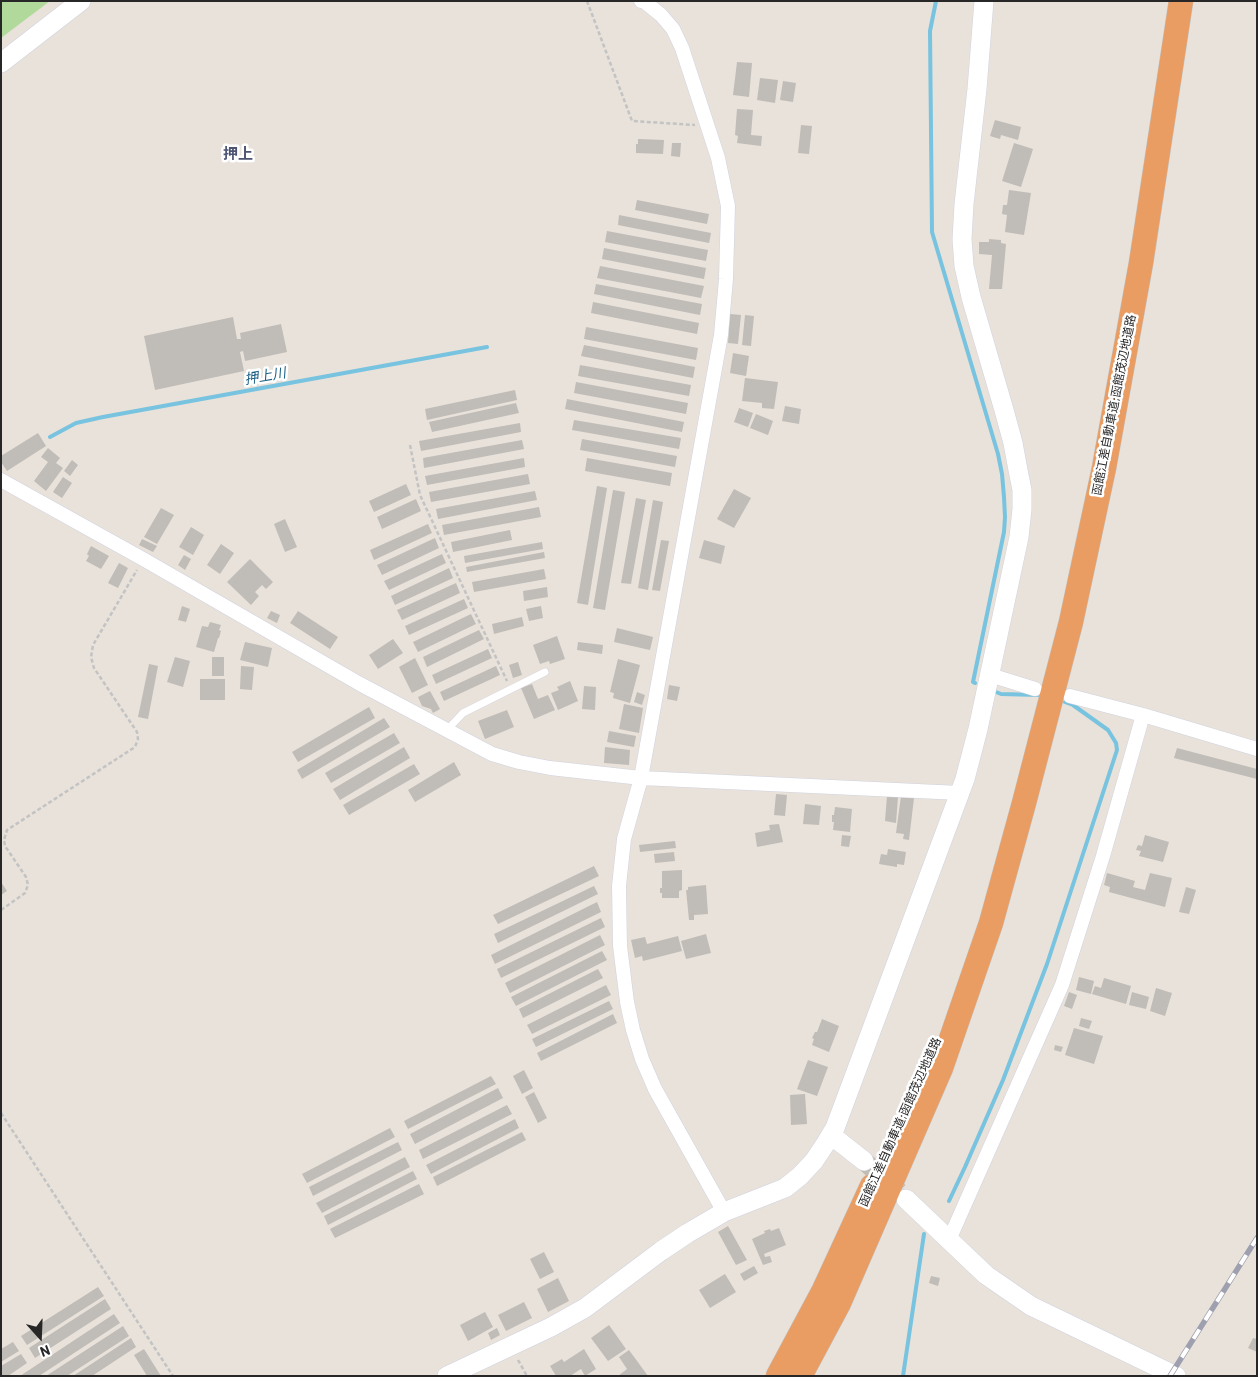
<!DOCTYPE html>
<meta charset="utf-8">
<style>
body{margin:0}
#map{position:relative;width:1258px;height:1377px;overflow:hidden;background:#e8e2da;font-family:Barlow,sans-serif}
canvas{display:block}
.frame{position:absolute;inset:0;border:2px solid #272727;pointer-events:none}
.north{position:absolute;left:15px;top:1312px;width:50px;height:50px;-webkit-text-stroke:4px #fff;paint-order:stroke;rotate:160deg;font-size:14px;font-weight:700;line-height:20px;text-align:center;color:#272727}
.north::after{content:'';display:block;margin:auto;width:18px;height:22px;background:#272727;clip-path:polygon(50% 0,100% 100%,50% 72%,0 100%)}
</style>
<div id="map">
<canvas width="1258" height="1377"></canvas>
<div class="frame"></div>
<div class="north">N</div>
</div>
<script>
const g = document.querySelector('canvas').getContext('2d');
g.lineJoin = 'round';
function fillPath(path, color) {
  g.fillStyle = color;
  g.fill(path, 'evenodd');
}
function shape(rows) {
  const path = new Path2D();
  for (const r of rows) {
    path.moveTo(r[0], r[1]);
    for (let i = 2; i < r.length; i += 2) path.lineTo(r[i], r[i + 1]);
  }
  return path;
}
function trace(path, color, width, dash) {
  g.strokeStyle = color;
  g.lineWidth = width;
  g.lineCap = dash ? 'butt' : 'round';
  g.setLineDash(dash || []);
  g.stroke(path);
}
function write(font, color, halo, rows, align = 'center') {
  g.font = font + ' Barlow,"Noto Sans JP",sans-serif';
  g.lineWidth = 5;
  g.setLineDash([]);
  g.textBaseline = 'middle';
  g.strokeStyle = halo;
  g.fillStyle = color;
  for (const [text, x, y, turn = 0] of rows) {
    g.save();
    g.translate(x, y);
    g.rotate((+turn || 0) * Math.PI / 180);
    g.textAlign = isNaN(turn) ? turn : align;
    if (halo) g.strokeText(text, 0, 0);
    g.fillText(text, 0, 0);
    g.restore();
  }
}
fillPath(shape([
 [1,1,50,1,1,38]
]), '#b1d99c');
trace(shape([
 [936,1,930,31,932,232,998,454,1002,474,1004,497,1005,517,1004,532,973,682,975,683],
 [50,437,76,423,103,417,487,347],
 [996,692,1001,694,1039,695],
 [949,1201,965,1167,1003,1080,1047,964,1117,750,1116,743,1108,730,1073,705,1065,702],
 [903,1376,924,1234]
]), '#78c3df', 4);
fillPath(shape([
 [737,62,752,63,749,97,733,95],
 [760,78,778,80,775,103,757,100],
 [783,81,796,83,793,102,780,100],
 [737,109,753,110,751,135,762,136,761,146,737,143,738,136,735,135],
 [995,120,1021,127,1018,140,1001,135,1000,139,990,136],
 [801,125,812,126,809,154,798,153],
 [638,139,664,140,663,154,636,153,636,144,638,144],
 [672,143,681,143,680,157,671,156],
 [1014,143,1033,149,1021,187,1002,181],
 [1009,190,1031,193,1024,235,1005,232,1007,215,1002,214,1003,205,1007,205],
 [637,200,709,214,707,224,635,210],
 [619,215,711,233,709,243,618,225],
 [607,231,708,250,706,261,605,242],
 [989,239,1001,240,1001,243,1006,244,1002,289,989,289,992,255,979,254,979,242,989,242],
 [604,248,706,268,704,279,602,259],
 [600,266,704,286,701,298,597,278],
 [596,284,702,304,700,315,594,294],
 [593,302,699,323,697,334,591,313],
 [730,314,741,315,738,344,728,343],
 [745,315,754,316,751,346,742,345],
 [233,317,237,339,241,339,240,333,281,324,287,352,245,361,243,351,240,352,244,371,155,390,144,336],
 [586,327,698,348,696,360,584,339],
 [584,345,695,367,693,378,581,356],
 [733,353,749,356,746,376,730,373],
 [580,365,691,385,689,396,578,376],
 [745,378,778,382,774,409,762,408,762,403,742,401],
 [576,382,688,403,686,414,574,393],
 [515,390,517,400,427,420,425,409],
 [567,399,684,422,682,432,565,409],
 [516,403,519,413,432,432,429,422],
 [785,406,801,409,799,424,782,421],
 [739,408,753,413,748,427,734,422],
 [756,414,773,421,768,435,750,428],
 [574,420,681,438,679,449,572,430],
 [520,423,521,432,421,451,419,441],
 [38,433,46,446,7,471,1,462,1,456],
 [582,439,677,456,675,467,580,450],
 [522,440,524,449,424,468,423,458],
 [48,448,60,458,56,463,63,468,46,491,34,481,48,462,41,457],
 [524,458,525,467,427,485,425,476],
 [587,458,672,473,670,486,585,471],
 [72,460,78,465,70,476,64,471],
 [528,474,530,484,431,502,429,492],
 [63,477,72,483,62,498,53,492],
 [406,484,411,495,374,512,369,501],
 [597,486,607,488,588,605,577,603],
 [734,489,751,498,734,528,717,519],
 [613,490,625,492,605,610,593,608],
 [535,491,537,500,438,519,436,509],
 [636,498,646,500,631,584,621,583],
 [416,499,421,511,382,529,377,517],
 [653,500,663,502,648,590,638,588],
 [539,507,541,517,444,535,442,525],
 [161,508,174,515,157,544,144,537],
 [285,519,297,547,285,552,274,524],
 [428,524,432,533,374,560,370,550],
 [191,527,204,535,193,555,179,547],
 [510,530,512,540,453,552,451,542],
 [435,538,439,548,382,575,377,565],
 [142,539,157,546,153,552,139,545],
 [661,540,669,541,660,591,652,590],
 [704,540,725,546,721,564,699,558],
 [542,542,543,549,465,563,464,556],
 [221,544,234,553,220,574,207,565],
 [91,546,109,556,101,569,86,561,89,556,87,554],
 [544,552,545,558,467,572,466,567],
 [442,554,446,563,389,590,384,581],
 [184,555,191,559,185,570,178,565],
 [250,559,273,582,266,589,262,585,255,592,259,596,251,605,227,582],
 [119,563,128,568,118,588,108,583],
 [449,568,453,578,395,605,391,596],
 [544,569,546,579,474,592,472,582],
 [456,583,460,593,402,620,397,610],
 [547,587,548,597,524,601,523,591],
 [464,599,468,608,409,635,405,626],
 [182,606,190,609,186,622,178,620],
 [541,606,543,618,529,621,526,609],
 [271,611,280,615,277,623,267,618],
 [298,611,338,637,330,649,290,623],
 [471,614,476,624,418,652,413,642],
 [522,617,524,626,494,634,492,624],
 [210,622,221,625,219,630,221,631,219,638,218,638,214,652,196,647,202,626,208,627],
 [617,628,653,637,650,650,614,642],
 [479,630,484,639,427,667,423,657],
 [557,636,565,659,550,664,549,661,540,664,533,645],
 [393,639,403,653,378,669,369,655],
 [245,642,272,648,268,667,240,660],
 [578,642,603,645,602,654,577,650],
 [488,649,492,658,436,684,432,675],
 [175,657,190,661,183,687,167,682],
 [212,657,224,657,224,676,212,676],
 [415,658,428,685,412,693,399,667],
 [618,659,640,665,630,703,613,698,614,693,610,692],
 [518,662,522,675,513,678,509,665],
 [149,664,158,666,148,719,138,717],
 [241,666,254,667,252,690,240,689],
 [496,666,500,675,444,701,440,692],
 [200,679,225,679,225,700,200,700],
 [570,681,578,701,558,710,551,693,559,690,557,687],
 [532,684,538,699,548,695,555,710,534,719,521,688],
 [669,685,680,687,677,701,667,699],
 [584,686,596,687,595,710,582,709],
 [430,691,440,709,433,713,431,709,422,706,418,697],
 [637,692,645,695,642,705,634,702],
 [624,704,643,708,639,733,619,729],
 [369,707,375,718,298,762,292,752],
 [507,710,514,727,485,739,478,721],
 [384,718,390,727,302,779,297,770],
 [609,731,636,736,634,747,607,742],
 [394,733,400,743,331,783,325,773],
 [404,747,410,758,340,800,333,789],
 [605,747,630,750,629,765,604,763],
 [1177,748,1257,769,1257,779,1174,758],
 [454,762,461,775,415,802,408,790],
 [414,764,420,774,349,815,343,805],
 [776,794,787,795,785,816,774,815],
 [887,796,898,797,896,823,885,821],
 [901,796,914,798,909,840,903,839,904,834,896,833],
 [805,804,821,806,819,825,803,824],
 [835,807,852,809,850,832,833,830,834,822,832,822,832,815,834,815],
 [779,824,783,842,757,847,755,833,770,830,769,825],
 [842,835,851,836,849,847,841,846],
 [1145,835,1169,842,1163,862,1139,856,1141,851,1136,850,1138,845,1142,846],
 [675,841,676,848,640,852,639,845],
 [888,849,906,852,904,865,897,864,897,867,879,864,881,854,887,855],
 [674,852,675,861,655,863,654,854],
 [594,866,599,876,498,924,493,915],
 [682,870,682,890,679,891,679,898,662,898,662,893,660,893,660,888,662,888,662,871],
 [1107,873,1135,881,1133,887,1145,890,1150,873,1172,878,1165,907,1109,892,1110,887,1104,885],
 [1,882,7,891,1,895],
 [706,885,708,914,694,915,694,920,689,920,686,890,688,890,688,887],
 [594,886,598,894,498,943,494,934],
 [1186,887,1196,890,1189,914,1179,912],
 [597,902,601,912,495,964,491,955],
 [601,918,605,927,501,978,497,969],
 [706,934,711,953,686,959,681,941],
 [600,935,605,945,510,993,505,983],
 [678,936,682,951,643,961,642,956,635,958,631,940,645,937,647,944],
 [602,951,607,960,516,1006,511,997],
 [598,969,603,978,523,1018,519,1009],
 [1079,977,1094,981,1091,994,1076,990],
 [1104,978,1131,986,1126,1004,1092,994,1095,986,1101,988],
 [606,985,611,995,532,1034,527,1025],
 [1156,988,1172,993,1165,1016,1150,1011],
 [1069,992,1077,995,1072,1009,1064,1006],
 [1132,992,1149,997,1146,1009,1129,1005],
 [609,1001,613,1009,536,1047,532,1039],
 [613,1014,617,1023,541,1061,537,1053],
 [1081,1018,1092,1021,1089,1029,1079,1026],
 [822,1019,839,1026,829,1052,812,1045,814,1039,812,1038,815,1032,817,1032],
 [1074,1028,1103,1036,1094,1064,1065,1055],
 [1055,1045,1063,1047,1061,1052,1054,1050],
 [808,1060,828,1067,817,1096,797,1089],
 [524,1070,533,1088,522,1094,513,1076],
 [491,1076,496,1084,408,1129,404,1121],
 [498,1088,503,1098,415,1144,410,1134],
 [534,1092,547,1118,538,1123,525,1097],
 [805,1094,807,1124,791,1125,790,1095],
 [507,1105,512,1114,423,1159,419,1150],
 [515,1119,519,1128,431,1174,426,1165],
 [390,1128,395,1137,307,1183,302,1174],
 [522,1132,526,1140,437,1186,433,1177],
 [398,1142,402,1150,313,1196,309,1187],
 [405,1157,410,1167,322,1213,316,1203],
 [413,1171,417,1179,328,1225,324,1216],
 [419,1184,424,1194,335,1238,330,1229],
 [728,1226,747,1260,736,1265,718,1232],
 [779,1228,786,1245,764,1254,765,1257,770,1256,772,1262,763,1265,752,1239,765,1233,764,1231,770,1229,771,1231],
 [544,1252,554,1272,540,1279,530,1259],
 [754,1266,758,1273,744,1281,740,1274],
 [725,1274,736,1292,710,1308,699,1290],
 [931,1276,940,1278,938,1286,929,1283],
 [558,1278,569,1301,548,1312,537,1289],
 [98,1287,104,1296,27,1345,21,1336],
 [105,1299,111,1309,35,1358,29,1348],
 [524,1302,532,1318,506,1331,498,1315],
 [485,1312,493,1327,468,1341,460,1325],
 [114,1314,120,1323,39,1376,20,1376],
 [609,1325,626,1349,608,1361,591,1338],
 [123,1326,129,1336,67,1376,46,1376],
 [497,1328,500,1335,491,1340,488,1333],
 [131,1338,136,1347,92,1376,73,1376],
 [1253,1338,1257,1339,1257,1352,1248,1348],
 [13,1342,19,1351,1,1362,1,1349],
 [144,1349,161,1376,147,1376,134,1355],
 [584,1349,596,1369,585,1376,581,1369,570,1376,556,1376,550,1366,562,1359,564,1362],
 [629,1350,648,1376,618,1376,627,1369,619,1357],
 [21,1354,27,1363,8,1376,1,1376,1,1366]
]), '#c0bcb7');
trace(shape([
 [864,1161,900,1193]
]), '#c1bdb6', 19, [19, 9]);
const lane = shape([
 [447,730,463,713,545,672]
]);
const street = shape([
 [641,1,645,2,661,15,673,29,682,48,718,158,728,206,726,279,721,335,641,778,624,839,619,886,620,946,627,1002,633,1030,642,1059,655,1089,724,1212],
 [1,480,143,559,360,684,492,754,519,762,550,768,641,778,960,793],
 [990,675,1035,689],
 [1070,696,1143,715,1257,749],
 [949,1240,1062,985,1103,856,1143,715]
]);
const secondary = shape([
 [1,63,81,1],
 [831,1135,864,1161],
 [906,1199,986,1275,1031,1306,1176,1376],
 [447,1376,551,1327,585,1308,661,1251,688,1233,724,1212,785,1188,800,1176,814,1161,826,1143,835,1128,965,779,978,729,1019,537,1022,509,1022,490,1018,470,1013,443,1004,410,971,297,964,266,962,239,964,204,977,89,984,1]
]);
const highway = shape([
 [778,1376,823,1292,872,1186],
 [800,1376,839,1303,941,1068,991,923,1024,803,1071,622,1104,468,1141,263,1181,1]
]);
trace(lane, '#d0d2de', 8);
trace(street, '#d0d2de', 15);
trace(secondary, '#d0d2de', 20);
trace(highway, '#c3c3c3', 25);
trace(shape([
 [587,1,632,121,695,125],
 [410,445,420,495,507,681],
 [1,910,25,893,28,885,26,877,5,846,4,840,7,830,135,747,138,739,137,732,94,668,91,657,93,645,137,570],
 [1,1113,173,1376],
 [518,1360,527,1376]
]), '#c3c3c3', 2.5, [4, 2.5]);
trace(lane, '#fff', 7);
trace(street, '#fff', 14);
trace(secondary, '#fff', 19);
trace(highway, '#ea9d63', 24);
const rail = shape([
 [1170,1376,1257,1238]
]);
trace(rail, '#9ea0af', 5.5);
trace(rail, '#fff', 4, [11]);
write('12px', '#272727', '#fff', [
 ["函館江差自動車道;函館茂辺地道路",1114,405,-79],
 ["函館江差自動車道;函館茂辺地道路",900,1122,-66]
]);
write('italic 14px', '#1c6186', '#fff', [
 ["押上川",265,376,-10]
]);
write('bold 15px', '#4d5472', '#fff', [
 ["押上",238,154]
]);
</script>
